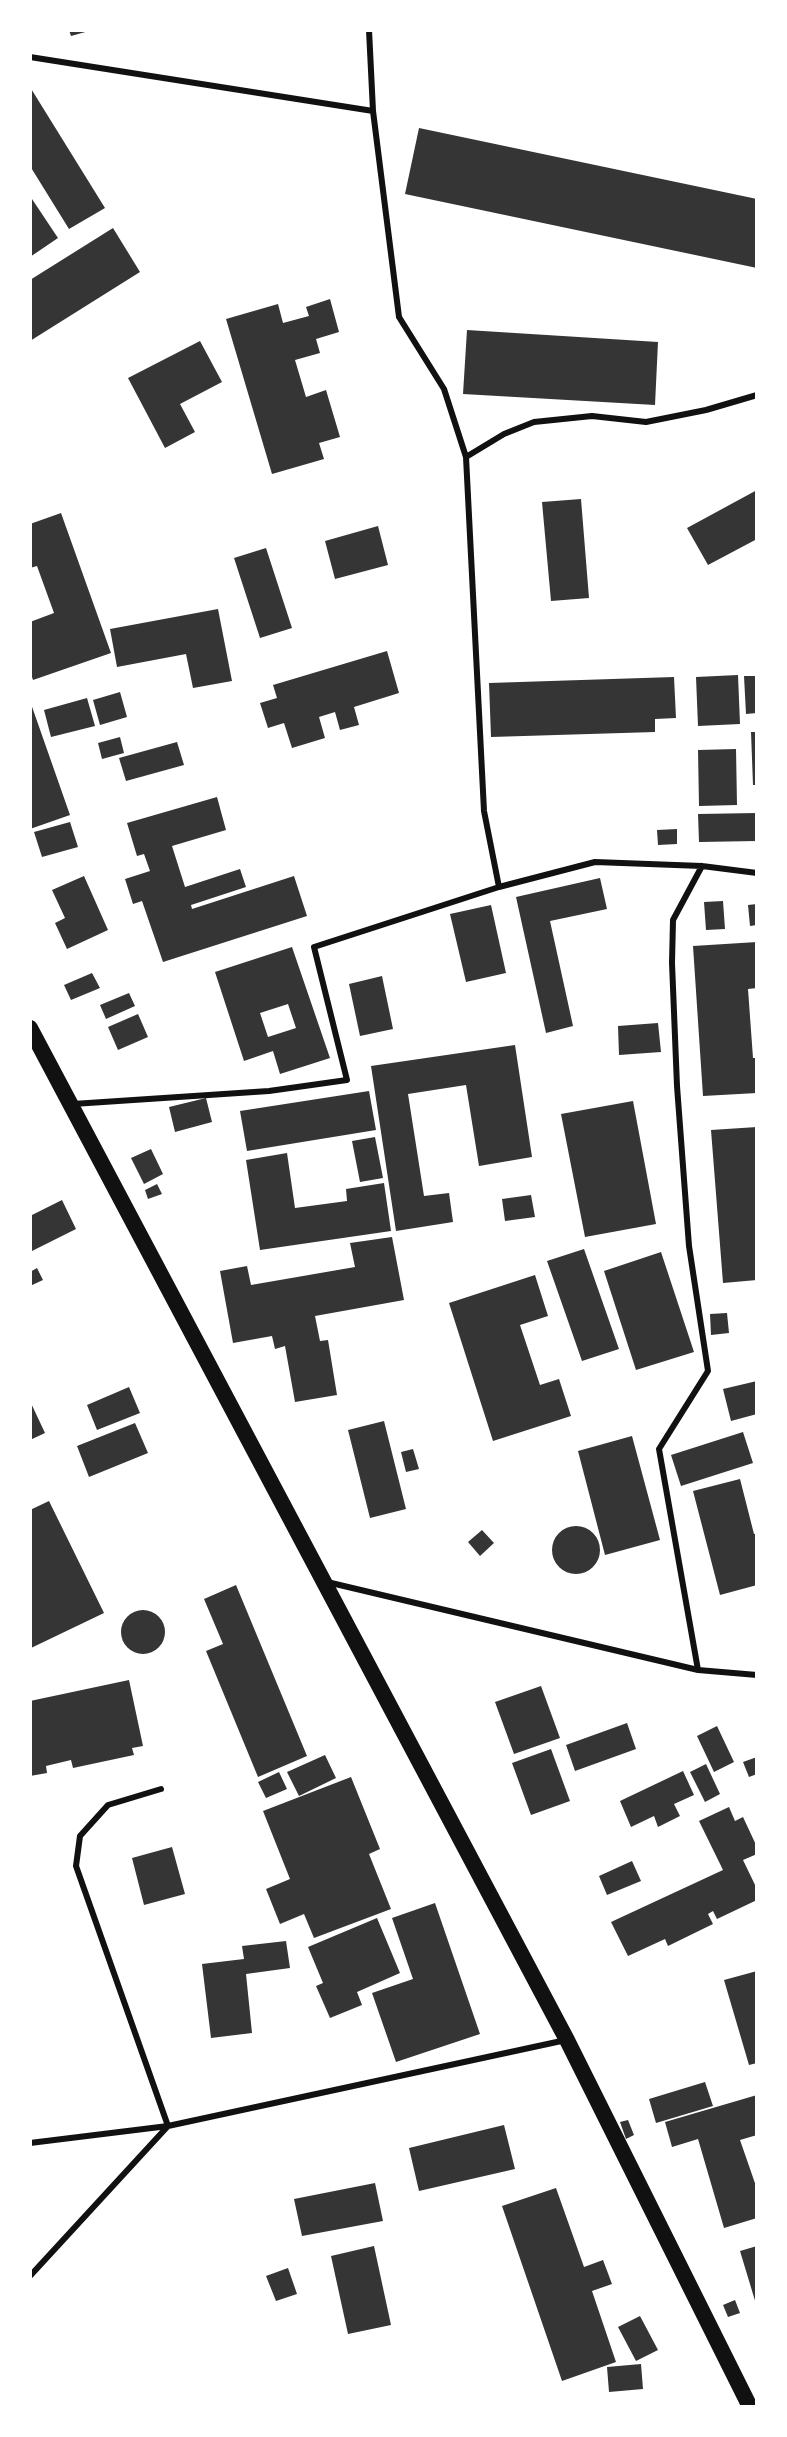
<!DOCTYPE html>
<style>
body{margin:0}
#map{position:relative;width:787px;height:2437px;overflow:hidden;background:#fff;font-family:Montserrat,sans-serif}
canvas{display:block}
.frame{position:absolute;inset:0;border:32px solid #fff;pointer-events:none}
</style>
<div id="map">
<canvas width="787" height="2437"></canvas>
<div class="frame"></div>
</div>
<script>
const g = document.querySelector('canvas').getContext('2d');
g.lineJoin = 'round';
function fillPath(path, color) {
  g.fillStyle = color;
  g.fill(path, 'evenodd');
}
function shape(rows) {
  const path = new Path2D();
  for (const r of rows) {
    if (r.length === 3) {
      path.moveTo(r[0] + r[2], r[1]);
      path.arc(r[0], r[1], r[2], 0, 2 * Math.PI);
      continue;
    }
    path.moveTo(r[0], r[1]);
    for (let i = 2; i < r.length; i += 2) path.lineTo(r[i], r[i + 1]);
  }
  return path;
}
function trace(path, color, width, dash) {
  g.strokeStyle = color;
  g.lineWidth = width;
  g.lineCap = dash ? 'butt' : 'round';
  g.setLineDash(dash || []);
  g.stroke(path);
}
fillPath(shape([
 [69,30,89,30,89,31,71,36],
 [30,87,105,208,69,229,30,166],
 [419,128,757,199,757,268,405,194],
 [30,196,58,238,30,257],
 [113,228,140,272,30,341,30,280],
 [330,299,339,332,316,339,320,353,295,360,306,397,326,390,340,437,319,443,324,459,272,474,226,319,278,304,283,323,309,316,306,307],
 [467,330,658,342,655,405,463,394],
 [200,341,222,382,180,404,195,432,165,448,128,378],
 [757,490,757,539,708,565,687,528],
 [581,499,589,598,551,601,542,502],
 [61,513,111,653,33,680,30,671,30,622,54,613,37,566,30,568,30,524],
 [378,526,388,565,335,579,325,541],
 [266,548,292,628,260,638,234,558],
 [218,609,232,681,193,688,186,654,117,667,110,629],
 [387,651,399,693,354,707,359,725,340,730,335,712,319,717,325,738,292,748,284,723,268,728,260,703,277,698,273,685],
 [738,675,740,724,698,726,696,677],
 [744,676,757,676,757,713,746,714],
 [674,677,676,718,655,719,655,732,491,737,489,683],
 [120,692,127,717,100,725,93,700],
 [87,698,95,726,51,737,44,710],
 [30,701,70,815,30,829],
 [751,732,757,732,757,785,753,785],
 [120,737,124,753,102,759,98,743],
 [177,742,184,765,126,781,119,758],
 [736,749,737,805,699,806,698,750],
 [217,797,226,830,172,846,185,887,240,869,246,887,191,905,192,909,294,876,307,916,163,962,142,901,133,904,125,879,150,871,144,854,137,856,127,823],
 [757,813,757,841,699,842,698,814],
 [70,822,78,847,42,857,34,832],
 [677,829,677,844,658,845,657,830],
 [84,876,108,930,67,949,55,923,65,918,52,890],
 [600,878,607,909,550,921,573,1026,546,1033,516,897],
 [723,901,725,929,706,930,704,902],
 [757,904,757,925,750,926,748,905],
 [491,905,506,973,466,982,450,914],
 [757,942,757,988,748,989,753,1058,757,1058,757,1093,703,1096,693,946],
 [292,947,330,1058,280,1074,273,1051,244,1061,215,972],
 [288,1004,296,1028,268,1037,260,1013],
 [92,973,100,988,71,1000,64,985],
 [382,976,393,1029,360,1036,349,984],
 [129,993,135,1006,106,1019,100,1005],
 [138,1014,148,1037,118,1050,108,1027],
 [658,1023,661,1052,619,1055,618,1026],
 [515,1045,532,1157,479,1166,466,1085,408,1094,424,1196,449,1193,453,1222,396,1231,371,1066],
 [369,1091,376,1130,247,1151,240,1111],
 [206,1098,212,1122,175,1132,169,1107],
 [633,1101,656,1224,585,1237,561,1114],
 [757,1127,757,1280,723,1283,711,1130],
 [375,1137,383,1178,360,1182,352,1141],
 [151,1149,163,1174,144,1184,131,1158],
 [287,1153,295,1208,347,1201,346,1189,384,1183,391,1231,260,1250,246,1160],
 [157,1184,162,1194,148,1199,145,1190],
 [531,1195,535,1217,505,1221,502,1199],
 [62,1200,76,1229,32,1251,30,1216],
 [392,1237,404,1300,315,1316,320,1341,328,1340,337,1395,295,1402,285,1346,275,1349,272,1336,233,1343,220,1271,247,1266,251,1285,355,1267,350,1243],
 [584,1249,619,1349,582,1361,547,1261],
 [661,1252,694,1352,636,1370,604,1271],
 [37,1268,43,1280,30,1286,30,1272],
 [535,1275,548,1316,520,1325,540,1385,559,1379,571,1416,493,1441,449,1303],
 [727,1313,729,1333,711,1335,710,1314],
 [757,1381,757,1414,731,1421,723,1389],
 [129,1387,140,1413,97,1430,87,1405],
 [30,1401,45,1433,30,1440],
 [384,1421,406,1509,370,1518,348,1430],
 [135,1423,148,1453,89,1477,77,1446],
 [743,1432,753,1463,681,1486,671,1455],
 [632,1436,660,1540,605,1555,578,1451],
 [413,1449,419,1469,406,1472,401,1452],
 [740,1479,754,1534,757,1534,757,1585,720,1595,693,1491],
 [49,1501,104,1613,31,1648,30,1510],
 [576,1550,24],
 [482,1530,494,1543,480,1556,468,1542],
 [236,1585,307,1756,258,1777,206,1651,223,1644,204,1599],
 [143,1632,22],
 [129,1680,143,1746,132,1748,134,1755,73,1768,71,1760,46,1766,47,1773,30,1776,30,1701],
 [541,1686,560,1738,514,1754,495,1702],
 [627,1723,636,1749,575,1771,566,1745],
 [717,1726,734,1762,714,1772,697,1736],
 [551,1749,570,1801,531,1815,512,1763],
 [325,1755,336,1778,299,1796,287,1772],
 [757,1757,757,1774,749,1777,743,1762],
 [706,1764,720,1794,705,1802,690,1772],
 [683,1771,694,1795,674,1804,680,1816,658,1827,654,1816,631,1827,620,1801],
 [279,1772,287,1789,266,1798,258,1782],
 [351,1777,380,1849,369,1854,391,1909,314,1938,304,1914,280,1924,266,1889,290,1879,263,1811],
 [729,1807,735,1821,743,1817,757,1847,757,1854,743,1860,757,1889,757,1900,717,1919,713,1911,708,1914,713,1924,668,1946,665,1939,628,1956,611,1922,723,1870,699,1821],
 [172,1847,185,1894,144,1905,132,1858],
 [632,1861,641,1881,607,1895,599,1876],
 [435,1903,480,2034,396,2062,372,1993,413,1979,392,1918],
 [377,1918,400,1973,357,1992,362,2005,330,2018,316,1986,323,1983,308,1947],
 [286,1941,290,1968,246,1974,252,2033,211,2038,202,1964,244,1959,242,1946],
 [757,1971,757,2063,749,2065,724,1980],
 [705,2082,713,2106,656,2123,649,2099],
 [757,2095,757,2135,740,2140,757,2189,757,2218,724,2228,698,2139,672,2147,665,2122],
 [628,2120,634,2135,626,2139,620,2122],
 [504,2125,515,2169,419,2191,409,2148],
 [375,2183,383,2221,302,2236,294,2199],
 [556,2188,584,2267,603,2260,612,2284,592,2291,616,2362,562,2381,502,2206],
 [374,2246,391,2325,348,2334,331,2256],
 [757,2246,757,2304,756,2304,740,2251],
 [288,2268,297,2294,276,2301,266,2276],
 [735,2300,740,2313,728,2317,723,2305],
 [640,2316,658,2350,636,2361,618,2327],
 [641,2364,643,2389,609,2392,607,2367]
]), '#353535');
trace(shape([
 [369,30,373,111,399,317,444,389,466,457,484,811,499,887],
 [30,57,373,111],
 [466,457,504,434,534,422,592,416,646,422,706,410,757,395],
 [73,1104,269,1091,347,1080,314,947,499,887,595,862,702,866,757,873],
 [327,1582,698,1670,757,1675],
 [698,1670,659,1449,708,1371,689,1246,677,1086,672,963,673,920,702,866],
 [30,2143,168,2126,566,2040],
 [30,2276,168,2126,76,1866,80,1836,108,1805,161,1789]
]), '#111', 6);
trace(shape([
 [30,1028,567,2040,750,2407]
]), '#111', 16);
</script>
